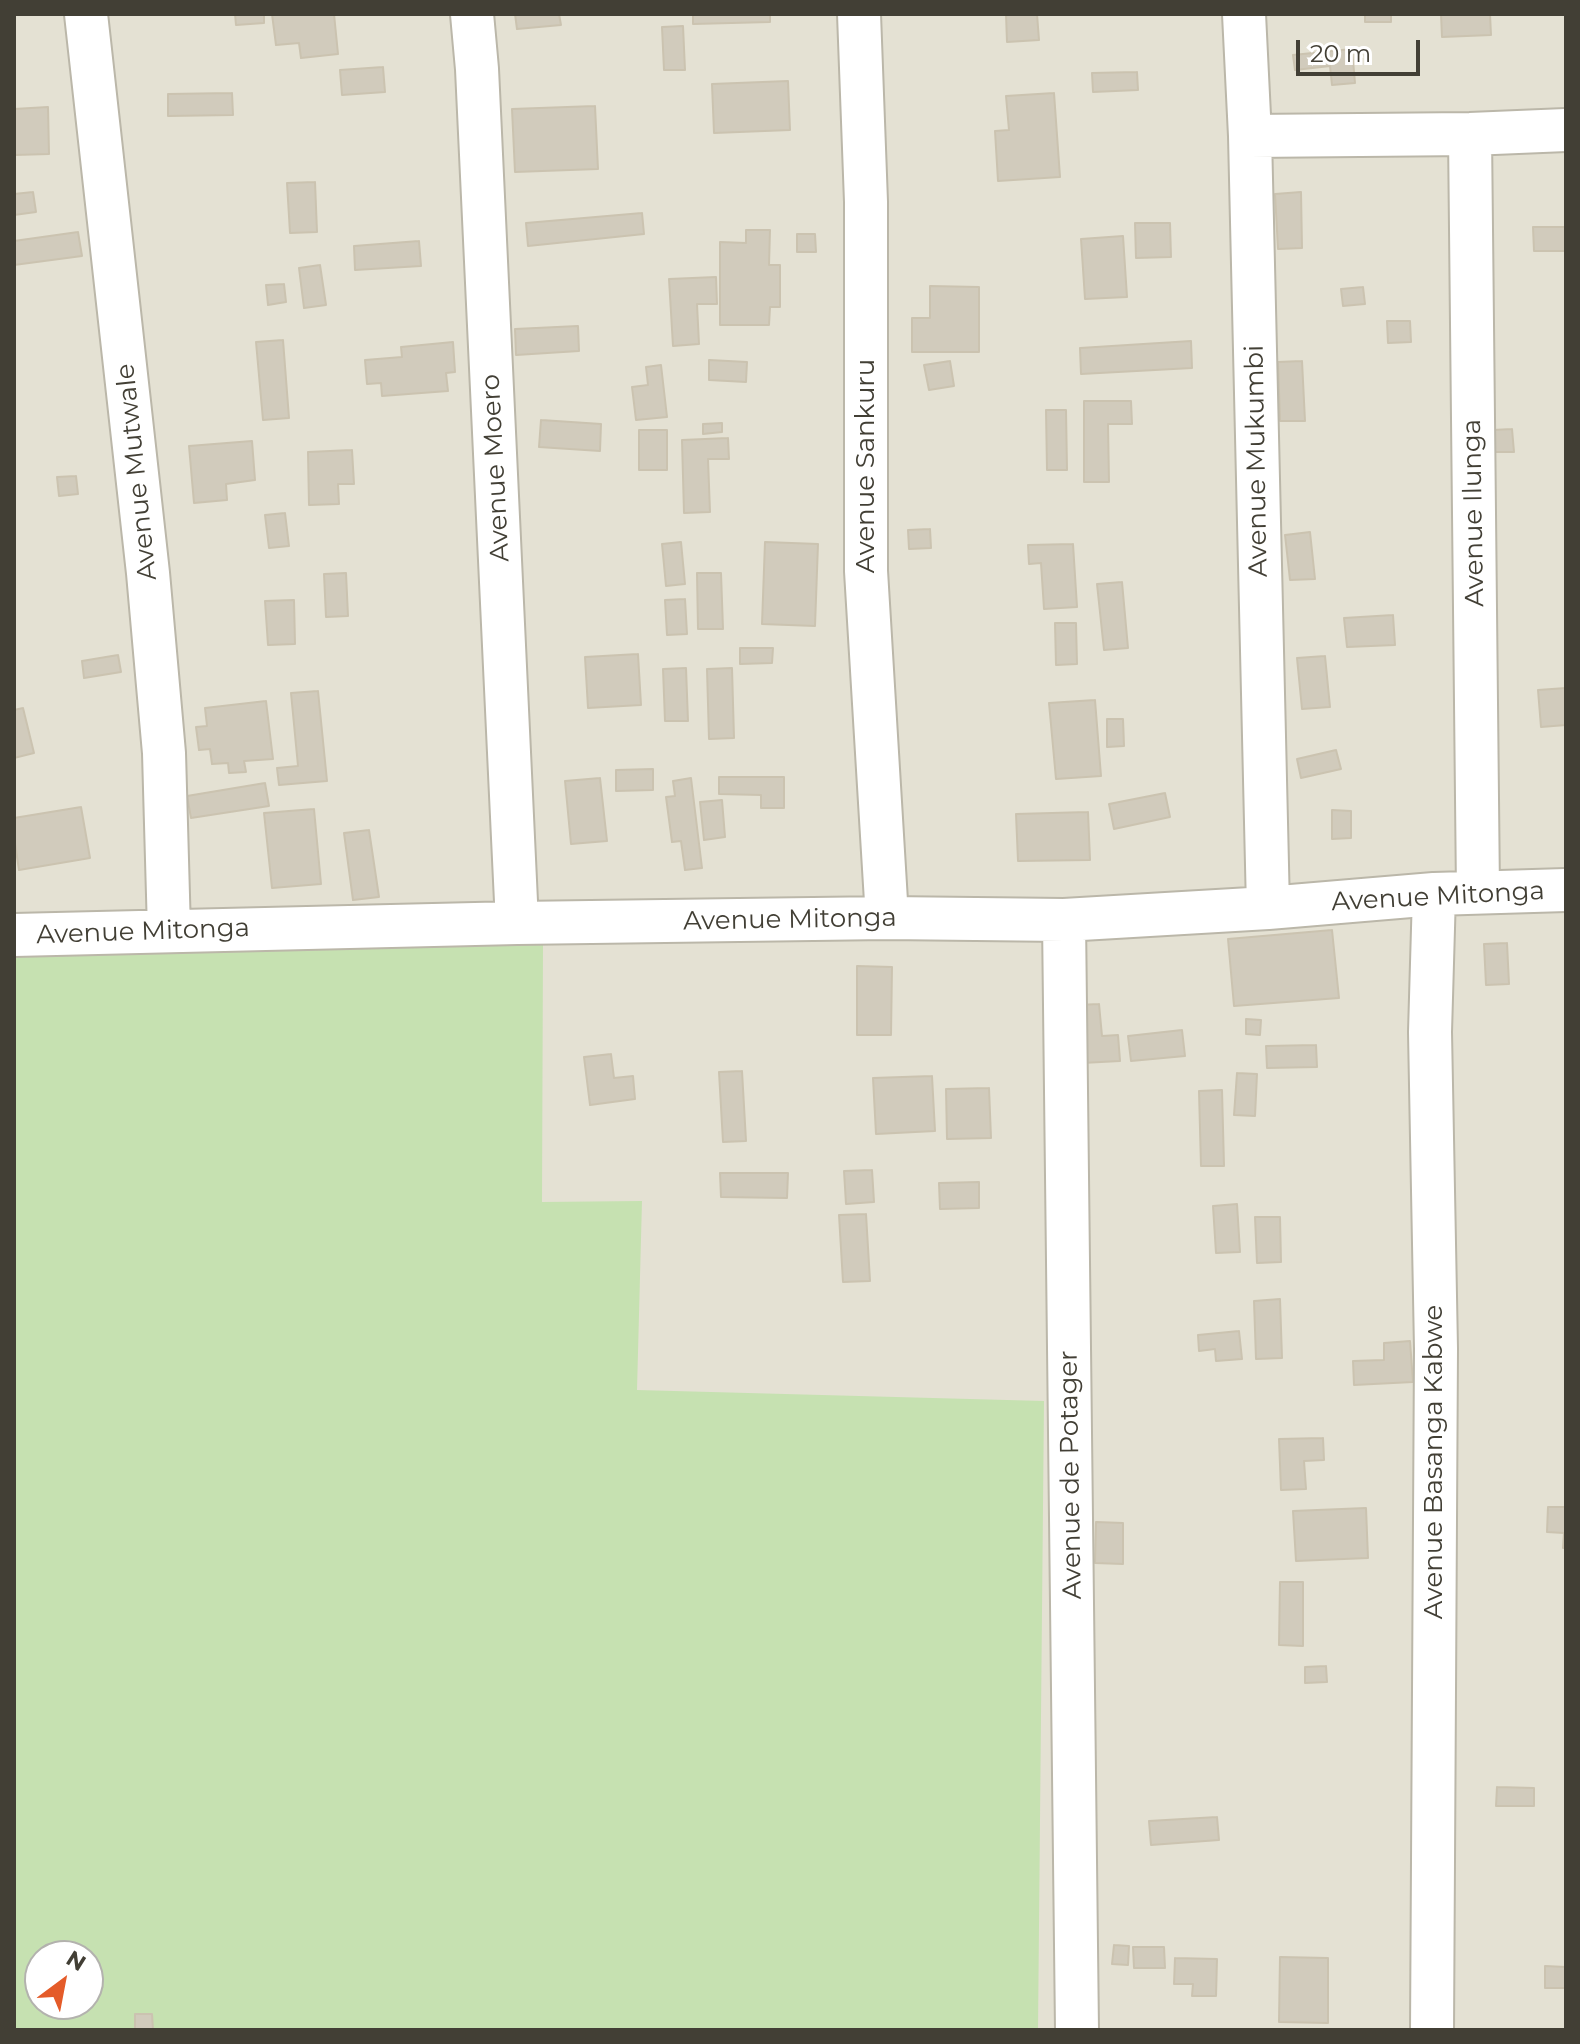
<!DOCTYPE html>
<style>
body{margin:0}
#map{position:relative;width:1580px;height:2044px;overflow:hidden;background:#f0eee5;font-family:Montserrat,sans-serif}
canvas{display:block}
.frame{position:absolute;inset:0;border:16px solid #423f35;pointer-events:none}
.north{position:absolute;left:24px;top:1940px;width:80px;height:80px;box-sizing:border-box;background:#fff;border:2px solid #b3b2ae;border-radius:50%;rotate:32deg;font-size:22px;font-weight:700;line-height:32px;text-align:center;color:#423f35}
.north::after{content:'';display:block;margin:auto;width:28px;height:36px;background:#e45b29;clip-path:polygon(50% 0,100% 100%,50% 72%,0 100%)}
.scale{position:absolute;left:1296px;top:40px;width:124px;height:36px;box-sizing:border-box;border:4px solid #423f35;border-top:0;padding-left:10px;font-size:24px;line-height:28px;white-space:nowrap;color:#423f35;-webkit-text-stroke:6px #fff;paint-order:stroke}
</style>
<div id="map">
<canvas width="1580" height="2044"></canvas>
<div class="frame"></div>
<div class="north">N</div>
<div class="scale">20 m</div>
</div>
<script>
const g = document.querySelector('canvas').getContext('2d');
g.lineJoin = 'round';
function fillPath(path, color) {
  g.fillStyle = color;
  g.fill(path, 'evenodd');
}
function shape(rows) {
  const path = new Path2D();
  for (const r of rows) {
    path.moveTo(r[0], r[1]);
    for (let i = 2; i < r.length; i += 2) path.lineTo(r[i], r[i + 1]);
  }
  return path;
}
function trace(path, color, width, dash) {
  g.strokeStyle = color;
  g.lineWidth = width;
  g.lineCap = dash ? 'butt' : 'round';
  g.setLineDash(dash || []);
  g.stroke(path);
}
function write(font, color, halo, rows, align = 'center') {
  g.font = font + ' Montserrat,sans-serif';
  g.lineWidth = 8;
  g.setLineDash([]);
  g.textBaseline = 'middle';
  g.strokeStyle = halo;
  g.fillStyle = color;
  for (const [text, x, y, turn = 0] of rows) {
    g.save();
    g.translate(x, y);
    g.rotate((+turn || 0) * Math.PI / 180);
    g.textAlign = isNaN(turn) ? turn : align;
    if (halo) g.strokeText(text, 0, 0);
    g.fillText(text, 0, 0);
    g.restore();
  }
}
fillPath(shape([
 [14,14,1566,14,1566,2030,14,2030],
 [40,1956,88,1956,88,2004,40,2004]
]), '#e4e1d3');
fillPath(shape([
 [543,944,542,1202,642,1201,637,1390,1044,1401,1038,2030,14,2030,14,956],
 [40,1956,88,1956,88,2004,40,2004]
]), '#c6e1b1');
const building = shape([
 [235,14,264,14,264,23,236,25,235,14],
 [272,14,334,14,338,54,301,58,299,43,276,45,272,14],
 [515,14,559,14,561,25,517,29,515,14],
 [693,14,770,14,770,22,693,24,693,14],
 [1006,14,1037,14,1039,40,1007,42,1006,14],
 [1365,14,1391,14,1391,22,1365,22,1365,14],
 [1441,14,1490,14,1491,35,1442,37,1441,14],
 [683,26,685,70,664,70,662,27,683,26],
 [1352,49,1355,83,1332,85,1330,66,1295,70,1293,55,1352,49],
 [383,67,385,92,342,95,340,70,383,67],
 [1137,72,1138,90,1093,92,1092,73,1137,72],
 [788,81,790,130,714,133,712,84,788,81],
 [232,93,233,115,168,116,168,94,232,93],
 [1054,93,1060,177,998,181,995,131,1009,130,1006,96,1054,93],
 [595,106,598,169,515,172,512,109,595,106],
 [48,107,49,154,14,155,14,109,48,107],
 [315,182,317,232,290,233,287,183,315,182],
 [33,192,36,212,14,215,14,194,33,192],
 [1301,192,1302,248,1278,249,1275,194,1301,192],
 [642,213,644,234,528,246,526,223,642,213],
 [1135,223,1170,223,1171,257,1136,258,1135,223],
 [1533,227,1566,227,1566,251,1534,251,1533,227],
 [746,230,770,230,769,265,780,265,780,307,770,307,769,325,720,325,720,242,746,243,746,230],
 [78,232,82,256,14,265,14,241,78,232],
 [797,234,815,234,816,252,797,252,797,234],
 [1123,236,1127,297,1085,299,1081,239,1123,236],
 [419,241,421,266,355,270,354,246,419,241],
 [320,265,326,305,304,308,299,268,320,265],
 [716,277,717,304,697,304,699,344,673,346,669,279,716,277],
 [284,284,286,302,268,305,266,285,284,284],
 [930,286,979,287,979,352,912,352,912,318,930,318,930,286],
 [1363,287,1365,304,1343,306,1341,289,1363,287],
 [1387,321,1410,321,1411,342,1388,343,1387,321],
 [578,326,579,351,516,355,515,329,578,326],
 [283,340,289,418,263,420,256,342,283,340],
 [1191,341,1192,368,1081,374,1080,348,1191,341],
 [453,342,455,372,446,373,448,391,382,396,381,383,367,384,365,360,402,357,401,347,453,342],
 [709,360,747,362,746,382,709,380,709,360],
 [950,361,954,386,929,390,924,365,950,361],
 [1302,361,1305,421,1280,421,1278,362,1302,361],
 [661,365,667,417,636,420,632,387,648,385,646,367,661,365],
 [1084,401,1131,401,1132,424,1108,424,1109,482,1084,482,1084,401],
 [1046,410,1066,410,1067,470,1047,470,1046,410],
 [541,420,601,424,600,451,539,447,541,420],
 [722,423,722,432,703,434,703,424,722,423],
 [1512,429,1514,452,1494,452,1493,430,1512,429],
 [639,430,667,430,667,470,639,470,639,430],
 [728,438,729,459,708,459,710,512,684,513,682,440,728,438],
 [252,441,255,480,226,484,227,500,194,503,189,446,252,441],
 [352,450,354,484,338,484,339,504,309,505,308,452,352,450],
 [76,476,78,494,59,496,57,477,76,476],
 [285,513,289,546,269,548,265,515,285,513],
 [930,529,931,548,909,549,908,530,930,529],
 [1310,532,1315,579,1290,580,1285,535,1310,532],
 [681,542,685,584,666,586,662,544,681,542],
 [765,542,818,544,815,626,762,624,765,542],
 [1073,544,1077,607,1044,609,1041,563,1029,564,1028,545,1073,544],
 [346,573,348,616,326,617,324,574,346,573],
 [697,573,721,573,723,629,698,629,697,573],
 [1122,582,1128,648,1104,650,1097,584,1122,582],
 [685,599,687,634,667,635,665,600,685,599],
 [294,600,295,644,268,645,265,601,294,600],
 [1393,615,1395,645,1347,647,1344,618,1393,615],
 [1055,623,1076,623,1077,664,1056,665,1055,623],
 [740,648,773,648,772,663,740,664,740,648],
 [638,654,641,705,588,708,585,657,638,654],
 [118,655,121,672,84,678,82,661,118,655],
 [1325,656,1330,707,1302,709,1297,658,1325,656],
 [686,668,688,721,665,721,663,669,686,668],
 [732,668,734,738,709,739,707,669,732,668],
 [1566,688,1566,725,1541,727,1538,690,1566,688],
 [318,691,327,781,279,785,277,768,298,766,291,693,318,691],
 [1095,700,1101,776,1056,779,1049,703,1095,700],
 [266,701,273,759,244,761,246,772,229,773,228,763,212,764,210,749,199,750,196,727,207,726,205,708,266,701],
 [23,708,34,753,14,758,14,710,23,708],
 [1107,719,1123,719,1124,746,1107,747,1107,719],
 [1336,750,1341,769,1301,778,1297,759,1336,750],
 [653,769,653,790,616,791,616,770,653,769],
 [719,777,784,777,784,808,761,808,761,795,719,794,719,777],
 [600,778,607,841,571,844,565,781,600,778],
 [691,778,702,868,685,870,681,841,672,842,666,797,675,796,673,781,691,778],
 [265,783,269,806,191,818,187,796,265,783],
 [1165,793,1170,817,1114,829,1109,804,1165,793],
 [722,800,725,837,704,840,700,802,722,800],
 [81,807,90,858,19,870,14,837,14,818,81,807],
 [314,809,321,884,272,888,264,813,314,809],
 [1332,810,1351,811,1351,838,1332,839,1332,810],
 [1088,812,1090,860,1018,861,1016,814,1088,812],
 [369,830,379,897,353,900,344,833,369,830],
 [1332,930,1339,998,1234,1006,1228,939,1332,930],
 [1507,943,1509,984,1486,985,1484,944,1507,943],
 [857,966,892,967,891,1035,857,1035,857,966],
 [1099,1004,1102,1036,1118,1035,1120,1061,1082,1063,1078,1005,1099,1004],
 [1246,1019,1261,1020,1260,1035,1246,1034,1246,1019],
 [1182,1030,1185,1056,1131,1061,1128,1036,1182,1030],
 [1316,1045,1317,1067,1267,1068,1266,1046,1316,1045],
 [611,1054,614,1078,633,1076,635,1099,590,1105,584,1057,611,1054],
 [742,1071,746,1141,723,1142,719,1072,742,1071],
 [1237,1073,1257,1074,1255,1116,1234,1115,1237,1073],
 [932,1076,935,1131,876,1134,873,1078,932,1076],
 [989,1088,991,1138,947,1139,946,1089,989,1088],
 [1222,1090,1224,1166,1201,1166,1199,1091,1222,1090],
 [872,1170,874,1202,846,1204,844,1171,872,1170],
 [720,1173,788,1173,787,1198,721,1197,720,1173],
 [979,1182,979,1208,940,1209,939,1183,979,1182],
 [1237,1204,1240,1252,1216,1253,1213,1206,1237,1204],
 [866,1214,870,1281,843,1282,839,1215,866,1214],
 [1255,1217,1280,1217,1281,1262,1257,1263,1255,1217],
 [1280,1299,1282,1358,1256,1359,1254,1301,1280,1299],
 [1239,1331,1242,1359,1216,1361,1215,1349,1199,1351,1198,1335,1239,1331],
 [1410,1341,1413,1382,1354,1385,1353,1361,1384,1360,1384,1343,1410,1341],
 [1323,1438,1324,1460,1304,1461,1306,1489,1281,1490,1279,1439,1323,1438],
 [1548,1507,1566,1507,1566,1548,1563,1548,1564,1533,1547,1532,1548,1507],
 [1366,1508,1368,1558,1296,1561,1293,1511,1366,1508],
 [1096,1522,1123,1523,1123,1564,1095,1563,1096,1522],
 [1280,1582,1303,1582,1303,1646,1279,1645,1280,1582],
 [1326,1666,1327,1682,1305,1683,1305,1667,1326,1666],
 [1497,1787,1534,1788,1534,1806,1496,1806,1497,1787],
 [1217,1817,1219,1840,1151,1845,1149,1821,1217,1817],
 [1114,1945,1129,1946,1128,1965,1112,1964,1114,1945],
 [1133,1947,1164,1947,1165,1968,1134,1968,1133,1947],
 [1280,1957,1328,1958,1328,2023,1279,2022,1280,1957],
 [1175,1958,1217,1959,1216,1996,1192,1996,1193,1984,1174,1984,1175,1958],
 [1545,1966,1566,1967,1566,1988,1545,1988,1545,1966],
 [135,2014,152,2014,153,2030,135,2030,135,2014]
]);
fillPath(building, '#d1cbbc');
trace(building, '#cbc3b0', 2);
const minor = shape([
 [86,14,148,573,164,753,169,931],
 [472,14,477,69,517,923],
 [859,14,866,202,866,571,887,918],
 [1244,14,1250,136,1268,908],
 [1470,134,1478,892],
 [1250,136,1470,134,1566,130],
 [1064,920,1077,2030],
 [14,935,517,923,887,918,1064,920,1268,908,1434,894,1566,890],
 [1432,2030,1436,1349,1430,1032,1434,894]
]);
trace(minor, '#bbb7a9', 46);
trace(minor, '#fff', 42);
write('26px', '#423f35', '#fff', [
 ["Avenue Mukumbi",1257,461,-91],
 ["Avenue Sankuru",866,466,-90],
 ["Avenue Moero",496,468,-93],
 ["Avenue Mutwale",137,472,-96],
 ["Avenue Ilunga",1474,513,-91],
 ["Avenue Mitonga",1438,897,-3],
 ["Avenue Mitonga",790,920,-1],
 ["Avenue Mitonga",143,932,-2],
 ["Avenue Basanga Kabwe",1434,1462,-90],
 ["Avenue de Potager",1071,1475,-91]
]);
</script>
